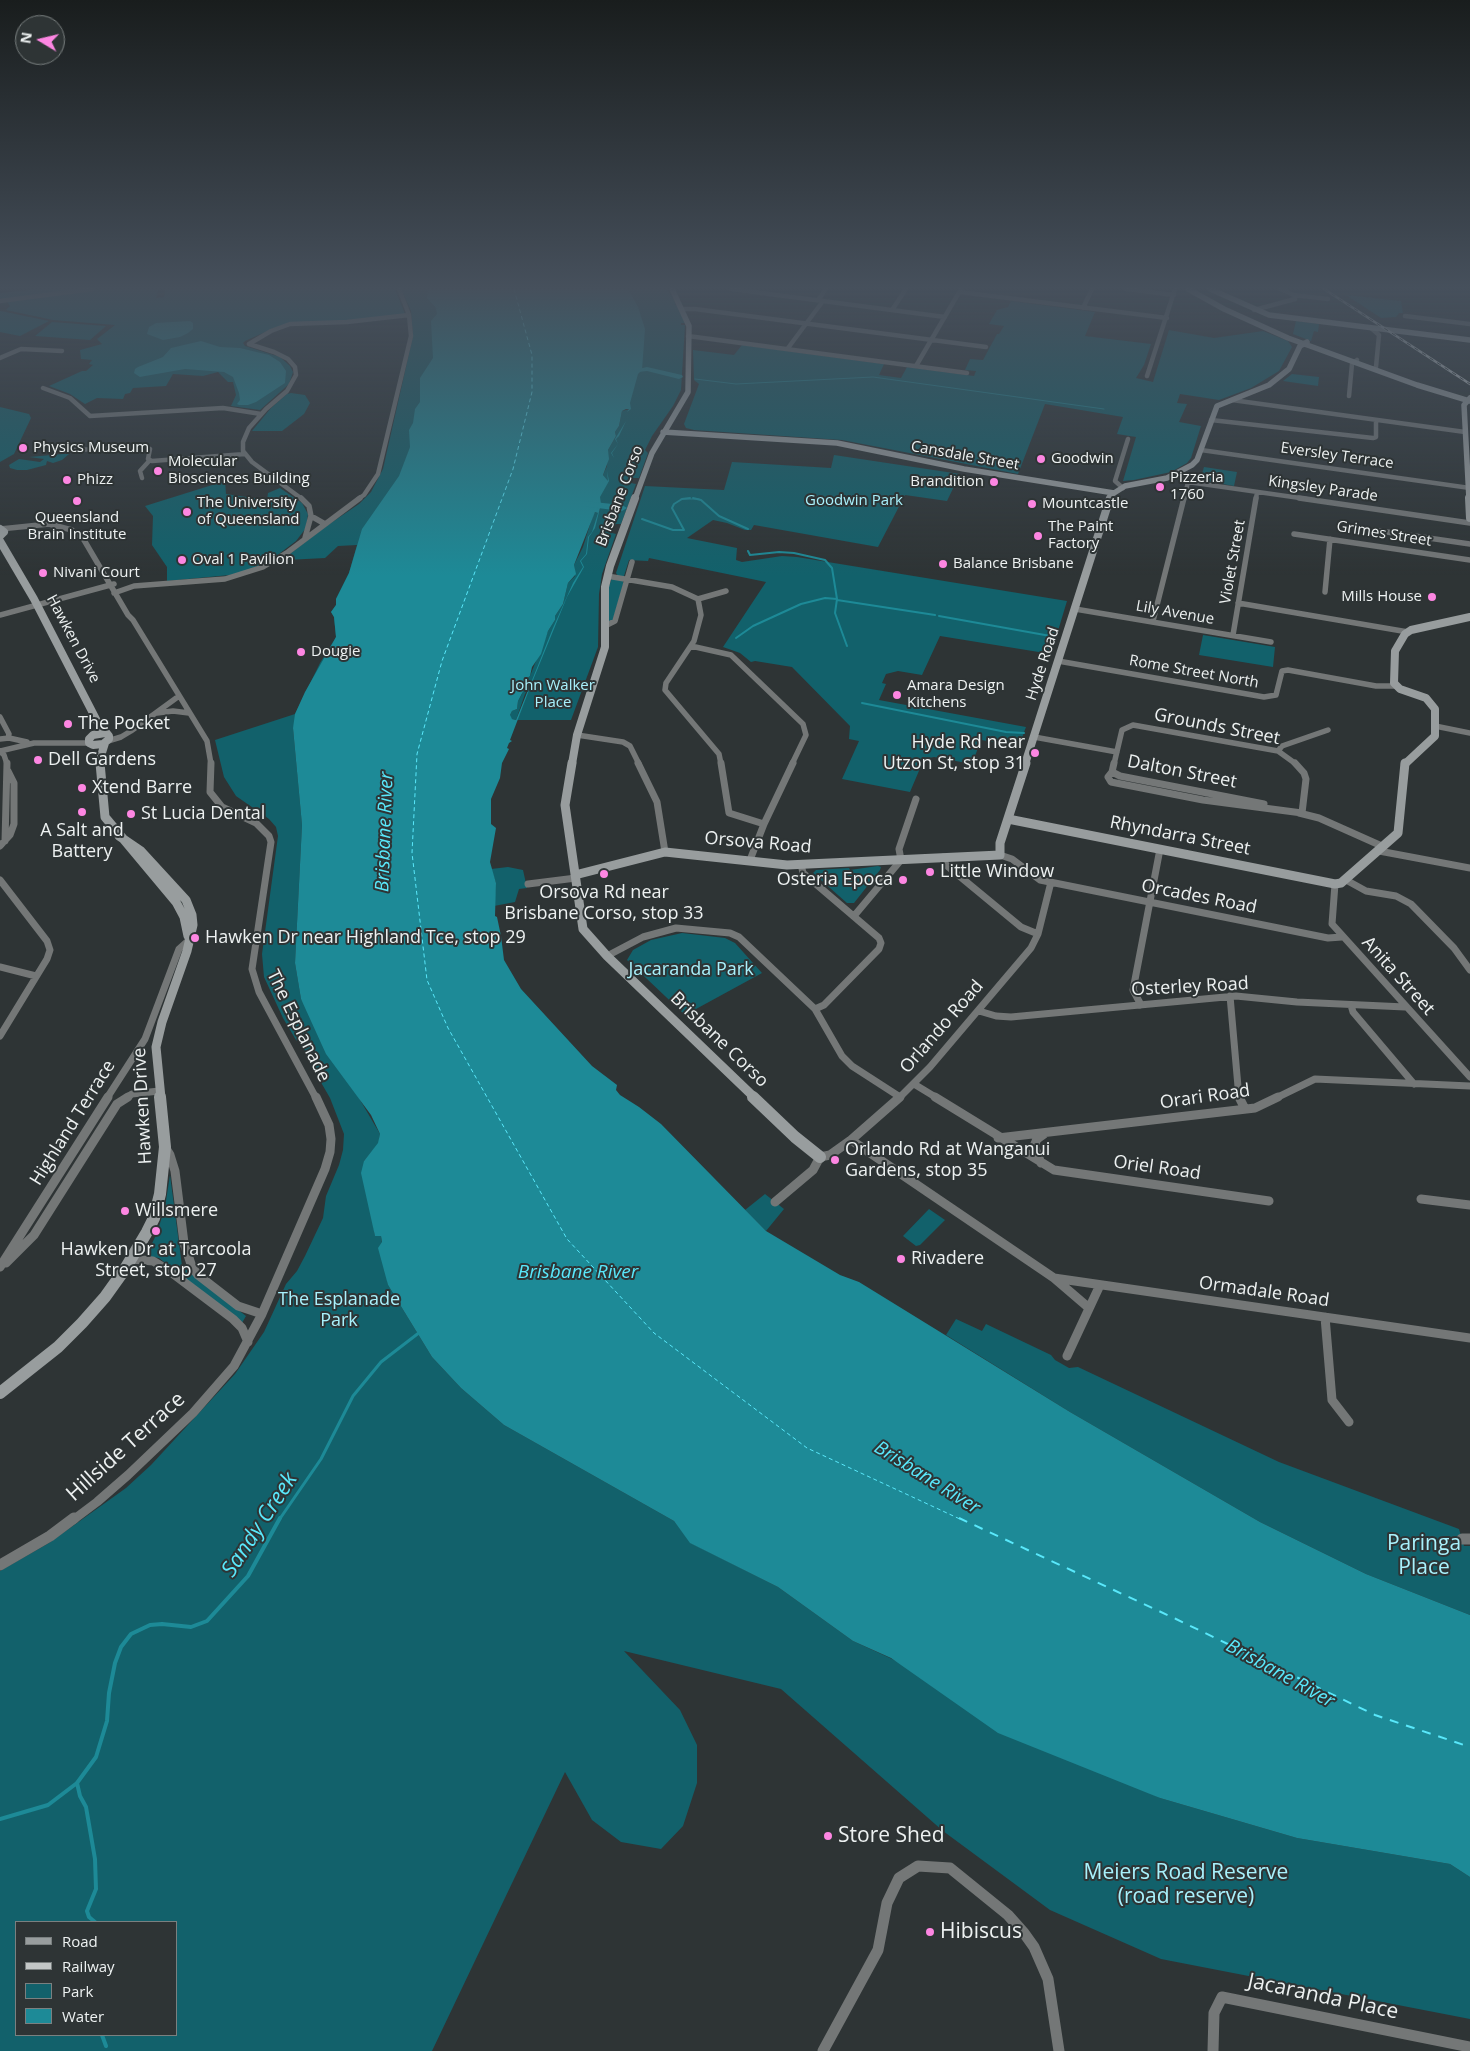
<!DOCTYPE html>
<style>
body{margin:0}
#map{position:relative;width:1470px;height:2051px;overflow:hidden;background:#2e3435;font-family:"Open Sans",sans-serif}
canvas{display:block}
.legend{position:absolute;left:15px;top:1921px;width:162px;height:115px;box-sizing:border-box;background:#2e3435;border:1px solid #7a8080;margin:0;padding:6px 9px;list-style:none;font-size:15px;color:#edf1f1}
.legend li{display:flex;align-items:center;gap:10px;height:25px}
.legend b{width:25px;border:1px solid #7a8080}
.north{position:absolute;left:15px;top:15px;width:50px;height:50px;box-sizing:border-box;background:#2e3435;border:1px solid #7a8080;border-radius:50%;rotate:279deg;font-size:14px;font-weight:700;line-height:20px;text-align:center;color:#edf1f1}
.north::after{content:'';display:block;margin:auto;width:18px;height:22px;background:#fd86e2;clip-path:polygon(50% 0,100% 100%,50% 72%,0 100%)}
</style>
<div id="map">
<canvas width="1470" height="2051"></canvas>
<ul class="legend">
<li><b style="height:6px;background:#989d9e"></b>Road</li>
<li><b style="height:6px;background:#c3c7c7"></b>Railway</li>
<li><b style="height:14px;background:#12616b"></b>Park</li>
<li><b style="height:14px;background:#1d8a97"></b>Water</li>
</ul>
<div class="north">N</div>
</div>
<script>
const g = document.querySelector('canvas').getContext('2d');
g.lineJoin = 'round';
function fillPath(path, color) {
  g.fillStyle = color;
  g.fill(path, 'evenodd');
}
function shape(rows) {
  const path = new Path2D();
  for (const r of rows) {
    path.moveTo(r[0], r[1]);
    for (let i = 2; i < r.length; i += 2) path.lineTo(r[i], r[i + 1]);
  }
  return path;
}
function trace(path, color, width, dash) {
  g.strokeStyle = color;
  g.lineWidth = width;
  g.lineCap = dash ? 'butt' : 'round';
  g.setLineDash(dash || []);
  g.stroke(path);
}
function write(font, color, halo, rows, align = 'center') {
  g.font = font + ' "Open Sans",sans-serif';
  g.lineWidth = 4;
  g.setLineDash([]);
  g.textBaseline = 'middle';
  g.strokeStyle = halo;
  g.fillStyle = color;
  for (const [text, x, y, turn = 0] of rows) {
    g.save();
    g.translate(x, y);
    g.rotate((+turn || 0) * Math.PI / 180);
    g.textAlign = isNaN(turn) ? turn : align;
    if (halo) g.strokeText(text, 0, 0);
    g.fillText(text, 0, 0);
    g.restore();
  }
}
fillPath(shape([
 [37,289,84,289,0,301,0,293],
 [102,289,159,289,156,298,164,297,165,289,395,289,405,314,346,321,308,322,274,328,245,341,243,343,245,346,280,357,290,366,293,372,289,384,260,410,231,406,236,395,233,382,228,382,218,372,203,376,173,374,166,386,133,388,130,393,125,394,123,399,97,398,85,404,70,394,49,386,82,371,86,371,93,365,89,364,92,360,81,359,80,350,102,344,97,339,115,325,53,320,6,310,10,306,7,302],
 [401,289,453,289,460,312,345,625,293,728,302,825,295,963,301,999,380,1134,379,1143,364,1161,375,1236,381,1236,388,1285,432,1357,461,1388,504,1425,674,1521,691,1543,778,1587,853,1641,890,1658,1160,1798,1297,1838,1450,1864,1470,1877,1470,2019,1161,1959,1050,1910,943,1831,781,1689,624,1651,680,1710,697,1745,697,1783,683,1826,661,1849,621,1842,592,1820,565,1772,432,2051,0,2051,0,1571,49,1543,126,1488,151,1465,235,1374,264,1332,286,1284,297,1271,305,1256,323,1218,326,1196,339,1165,343,1150,344,1134,330,1098,311,1065,302,1044,296,1040,283,1018,264,977,262,954,278,836,276,827,269,819,236,796,224,777,215,740,295,714,320,663,336,637,334,617,331,612,336,605,336,599,349,573,357,545,338,546,325,558,286,560,286,557,325,527,359,504,371,492,383,469,413,336,411,311],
 [16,1922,176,1922,176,2035,16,2035],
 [621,289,667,289,671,295,676,304,674,304,678,306,685,323,681,323,681,325,685,325,681,390,673,406,652,436,645,450,648,453,639,478,633,478,631,483,636,484,621,524,616,524,612,533,616,534,602,574,599,594,598,647,571,720,517,720,530,686,525,694,516,720,512,719,510,718,510,715,512,711,517,709,518,701,522,694,525,680,530,676,548,631,555,620,555,616,563,604,568,583,575,576,574,565,583,547,593,515,595,512,599,513,600,504,594,503,598,488,603,482,608,482,603,475,607,466,608,450,616,436,615,432,619,426,622,411,630,409],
 [1346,295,1401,301,1403,313,1399,313,1396,317,1381,318],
 [1011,301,1095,312,1085,336,1151,344,1144,365,1136,378,1153,382,1169,330,1214,338,1263,331,1288,341,1292,347,1279,371,1251,388,1219,400,1180,394,1177,403,1187,404,1179,422,1201,426,1191,458,1187,463,1171,472,1134,480,1123,481,1136,437,1117,434,1123,417,1045,404,1018,474,842,440,694,430,686,428,684,424,699,384,694,380,693,350,734,355,742,345,884,364,879,375,901,378,907,367,974,376,976,371,965,370,970,359,983,360,997,334,999,334,1004,326,989,324,997,310,1008,307],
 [0,311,1,311,49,321,20,336,0,332],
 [1296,321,1319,324,1318,332,1314,331,1311,341,1293,334],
 [52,322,106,326,90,340,35,336],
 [1292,374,1319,377,1318,386,1283,381],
 [291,393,305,395,310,403,304,414,282,431,252,431,271,408,287,394],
 [0,407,29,414,31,418,14,454,0,462],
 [63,454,69,454,62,460,53,463,47,461,46,465,27,470,17,470,10,468,9,465,19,459,40,462,44,459,29,457],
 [834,455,960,474,947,501,905,495,878,547,754,525,751,530,745,530,727,523,713,520,687,538,737,548,736,560,742,562,782,556,797,557,1067,601,1051,654,940,636,922,675,898,671,886,674,882,683,886,684,879,700,1026,727,1019,746,981,740,972,764,934,757,924,759,910,792,842,779,859,741,849,739,850,726,792,667,755,661,751,662,740,653,723,647,766,582,649,558,648,561,629,560,624,576,618,576,616,573,645,486,724,490,732,462,831,468],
 [1204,467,1237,472,1234,486,1200,480],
 [225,481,226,494,267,500,268,493,280,488,302,503,308,514,306,528,296,541,271,560,249,570,230,575,167,581,167,567,152,545,153,516,145,506],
 [612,578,623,580,623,585,613,620,610,622,608,621,609,586],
 [1203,635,1275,647,1273,667,1199,655],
 [878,866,881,867,880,870,854,903,847,903,813,873,816,870,849,868,850,870],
 [508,867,523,870,527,888,519,889,515,902,494,906,496,883,491,869],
 [682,933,725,938,735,943,762,973,685,1015,627,960,633,950,651,940],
 [170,1175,182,1266,246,1316,242,1323,159,1258,146,1256,157,1233,165,1207],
 [765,1194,784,1209,766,1231,745,1210],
 [929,1209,945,1220,920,1245,916,1246,903,1236],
 [956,1319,982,1331,986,1324,1051,1355,1055,1360,1069,1368,1078,1367,1279,1462,1459,1529,1464,1546,1470,1546,1470,1615,1366,1574,1260,1522,1070,1412,946,1335]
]), '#12616b');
fillPath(shape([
 [428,289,628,289,638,307,645,329,642,370,638,374,630,403,631,409,627,412,626,421,619,436,616,439,618,444,612,453,614,458,607,471,609,481,600,497,601,504,595,528,589,537,587,554,581,561,584,567,567,597,531,685,510,740,512,741,509,743,507,748,509,749,502,763,500,778,491,799,491,824,496,828,490,862,496,883,495,916,497,917,501,936,504,960,521,989,592,1066,617,1085,616,1090,620,1095,639,1107,661,1124,766,1231,840,1275,859,1282,1070,1412,1260,1522,1366,1574,1470,1615,1470,1877,1450,1864,1297,1838,1160,1798,998,1733,891,1658,853,1641,778,1587,690,1543,674,1521,504,1425,461,1388,432,1357,388,1285,378,1248,382,1242,381,1236,375,1236,361,1173,364,1161,378,1143,380,1134,371,1115,326,1054,301,999,295,963,302,825,293,728,295,714,305,692,336,637,334,617,331,612,336,605,336,599,349,573,362,529,399,476,410,447,409,430,413,423,415,409,420,402,420,378,433,358,431,321,437,314,436,308,427,298],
 [626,409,629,409,627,412,626,421,615,439,618,444,611,453,614,458,607,471,608,481,603,475,609,459,608,450,616,436,615,432,619,426,622,411],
 [595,512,598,513,592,532,588,537,586,554,580,561,583,567,573,583,553,628,516,720,512,719,510,715,512,711,517,709,518,701,527,684,525,680,530,676,532,667,541,654,548,631,555,620,555,616,563,604,568,583,576,574,574,565],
 [190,321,193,323,193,329,188,333,180,337,163,340,147,334,149,327,156,323],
 [201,341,220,347,240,348,269,355,280,362,286,371,285,383,256,402,248,405,239,405,237,404,240,400,239,393,233,377,224,372,185,369,145,376,140,377,134,373,135,369,138,367,163,357,171,348]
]), '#1d8a97');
trace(shape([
 [695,379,736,384,873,377,1104,409],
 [681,499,699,499]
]), '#1d8a97', 1);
trace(shape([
 [693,498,701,500,719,516,748,529],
 [642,519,673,530,684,530,672,508,674,504,682,499,690,498],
 [748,551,750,555,779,552,794,553,825,560,832,568,837,599,835,613,847,646],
 [837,600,935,615],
 [939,616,1056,637],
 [736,638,753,626,801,604,825,598,837,599],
 [862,703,1006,732,1024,733]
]), '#1d8a97', 2);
trace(shape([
 [279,1520,321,1459,353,1396,381,1362,420,1332]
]), '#1d8a97', 3);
trace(shape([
 [77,1783,80,1796,86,1807,95,1859,96,1889,87,1911,89,1917,95,1922],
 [0,1819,48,1805,77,1783,96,1757,107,1721,109,1693,115,1663,121,1647,131,1634,150,1625,162,1624,191,1627,207,1621,248,1576,280,1518],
 [102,2035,106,2046]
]), '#1d8a97', 4);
fillPath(shape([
 [647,367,682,375,683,377,679,379,647,371,638,372,634,370,647,367],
 [584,501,622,505,627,508,622,511,581,506,581,502,584,501]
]), '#1d8a97');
trace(shape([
 [514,289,532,355,532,392,513,469,442,661,417,754,412,853,427,980,448,1028,567,1239,654,1333,807,1448,962,1520]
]), '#59e8fb', 1, [4, 3]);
trace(shape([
 [959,1518,1176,1619,1375,1715,1470,1747]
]), '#59e8fb', 2, [9, 8]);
trace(shape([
 [731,289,945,317],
 [1126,289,1174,295],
 [960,292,1167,318],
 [1294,295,1328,299],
 [818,300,826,289],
 [0,301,92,289],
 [1083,308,1092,289],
 [682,309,695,309,986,347],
 [892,310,906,289],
 [1254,310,1295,299,1294,295,1280,289],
 [1405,316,1470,324],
 [1371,328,1379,335,1376,367,1374,369],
 [688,336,967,373],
 [249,344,274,352,288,359,295,367,296,375,287,391,266,409,249,428,243,442,243,451,252,462,302,499],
 [249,344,271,331,290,324,347,322,409,315],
 [788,348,823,301],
 [0,358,21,349,62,351],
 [916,366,961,289],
 [1147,376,1175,289],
 [43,388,70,398,90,416,223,408,261,414],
 [1349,396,1352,364,1357,360],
 [1232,400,1465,432],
 [1211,420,1373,438,1376,437,1376,420],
 [74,450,146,447,150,449,148,459,152,461,245,454],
 [1201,450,1470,488],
 [1175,475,1188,482,1307,499],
 [142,478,140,471,150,460],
 [1123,488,1115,481,1128,439],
 [358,499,364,495,378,474,411,336,409,315,399,289],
 [1184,499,1188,482],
 [1256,499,1257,492]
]), '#747777', 4.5);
trace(shape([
 [301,498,309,506,311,516,325,524],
 [1299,498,1470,523],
 [0,529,49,524,72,530,84,540,128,615,133,620,207,741,211,764],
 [1380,531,1470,544],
 [1294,534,1470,560],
 [305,538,311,516],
 [607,576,672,587,698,599,701,615,694,641,666,683,665,690,719,754,721,764],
 [1325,592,1330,539],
 [114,593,134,586,225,579,263,567,288,552,360,498],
 [698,599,726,591],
 [1238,603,1408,632],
 [1075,609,1271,642],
 [0,615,114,584],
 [1153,621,1184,498],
 [605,626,615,621,632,562],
 [1233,635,1256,498],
 [691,646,731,655,803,724,806,735,792,764],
 [1058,661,1264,697,1276,695,1282,671,1288,670,1376,686,1396,686],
 [157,713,173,711,189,713],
 [0,717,9,734,8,738],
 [1435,726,1470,733],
 [577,735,623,742,630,746,639,764],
 [1034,737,1117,752],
 [0,739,9,738,27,742],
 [108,741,121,737,131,731,179,696],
 [0,751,4,755,7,764],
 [0,751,34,743,89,743],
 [1278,751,1282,746,1328,730],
 [1114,764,1122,730,1133,725,1278,751,1296,764]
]), '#747777', 5.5);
trace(shape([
 [211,763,210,792,222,807,256,823,269,836,271,842,252,969,259,992,316,1098],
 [638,763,657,802,665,852],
 [721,763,729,813,764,824],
 [1114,763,1112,772,1108,777,1111,782,1203,800,1302,813,1306,779,1304,773,1295,763],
 [1112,772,1120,776,1264,804],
 [1299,813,1319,818,1384,847],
 [5,841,7,763],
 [0,846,10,835,14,824,14,783,8,771],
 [1379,851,1470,868],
 [1000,855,1012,859,1040,880,1328,938,1342,937],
 [943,857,946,865,1021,927,1038,934],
 [750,860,764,824,793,763],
 [801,864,803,873,879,938,881,943,879,949,824,1005,815,1009],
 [0,880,47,941,50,950,47,959,0,1036],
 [1346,880,1366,891,1396,896,1411,904,1454,948,1470,970],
 [528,884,576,878],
 [1335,884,1332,924,1470,1077],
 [854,916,901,860,899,849,916,799],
 [607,956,643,937,676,928,730,933,739,937,815,1009,842,1056,852,1066,900,1097],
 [0,967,36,976],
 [1230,996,1239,1098],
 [1141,1005,1133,990,1160,849],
 [1351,1005,1353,1012,1414,1084],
 [979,1011,996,1016,1011,1017,1236,996,1297,1002,1405,1007],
 [914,1084,937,1098],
 [107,1098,145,1039,179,949,189,940],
 [126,1098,132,1094,159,1091],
 [899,1098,930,1067,1031,948,1038,934,1051,882],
 [1276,1098,1315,1079,1470,1086]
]), '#747777', 7);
trace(shape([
 [935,1097,1054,1170,1269,1201],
 [1239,1097,1245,1109],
 [998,1138,1255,1108,1278,1097],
 [851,1140,1054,1278,1470,1338],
 [165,1147,170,1155,175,1171,184,1243,192,1267,198,1275,238,1306,262,1314],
 [1041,1163,1034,1146,1037,1139,1044,1134],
 [1421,1199,1470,1205],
 [775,1202,813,1170,820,1157,830,1155,851,1140,900,1097],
 [131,1259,153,1261,168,1270,233,1319,242,1328,248,1342],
 [6,1263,34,1235,117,1104,128,1097],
 [0,1267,108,1097],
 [1054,1278,1089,1308],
 [1325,1317,1332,1400,1349,1422],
 [1067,1356,1100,1285],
 [73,1520,97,1502,128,1475,193,1413,234,1366,262,1314,325,1169,330,1152,331,1139,329,1125,316,1097]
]), '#747777', 9);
trace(shape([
 [1462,1539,1470,1539],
 [0,1565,50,1536,74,1518],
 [823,2051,878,1950,887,1903,899,1878,918,1866,950,1868,1008,1915,1024,1933,1034,1947,1048,1979,1059,2051],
 [1213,2051,1214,2013,1222,1997,1470,2047]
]), '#747777', 11);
trace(shape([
 [1188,289,1224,309,1288,338,1417,385,1470,401],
 [1210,289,1269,315,1470,340],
 [663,432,837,443,964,469,1114,493],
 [635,499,652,453,688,392,689,326,672,289],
 [1110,499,1111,495,1125,486,1167,478,1192,465,1197,460,1217,406,1269,385,1289,369,1300,346,1307,342],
 [1469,499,1464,405,1470,398]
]), '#989d9e', 5.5);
trace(shape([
 [1469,498,1470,518],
 [0,529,4,532,0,536],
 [0,541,34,599,97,721,109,736,109,739,103,744,93,745,89,743,89,739,93,735,105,733],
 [100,764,100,759,105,743],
 [572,764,577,735,605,647,605,587,610,566,635,498],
 [1025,764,1110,498],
 [1405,764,1435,736,1435,709,1426,698,1400,689,1394,683,1395,651,1405,634,1411,630,1470,617]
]), '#989d9e', 8);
trace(shape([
 [100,763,105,817,176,902,184,917,188,936],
 [572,763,565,805,583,929,607,956,755,1098],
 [1008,819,1335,884,1341,883,1398,833,1405,763],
 [119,836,141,851,186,900,192,915,193,925,187,951,162,1022,156,1047,161,1098],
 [575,875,665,852,787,865,1000,855,1000,843,1026,763]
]), '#989d9e', 9);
trace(shape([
 [753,1097,795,1137,820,1157],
 [0,1393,58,1347,82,1323,105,1297,125,1269,147,1232,154,1218,160,1194,165,1147,160,1097]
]), '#989d9e', 12);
const rail = shape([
 [1324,289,1470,384]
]);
trace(rail, '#c3c7c7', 2.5);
trace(rail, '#2e3435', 1, [4.5]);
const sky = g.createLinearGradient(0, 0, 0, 576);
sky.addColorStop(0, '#191d1d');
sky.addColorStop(0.5, '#46505c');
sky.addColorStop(1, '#46505c00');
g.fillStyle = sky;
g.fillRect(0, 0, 1470, 576);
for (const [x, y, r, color] of [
 [23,448,5,"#fd86e2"],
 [1041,459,5,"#fd86e2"],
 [158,471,5,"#fd86e2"],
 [67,480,5,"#fd86e2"],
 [994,482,5,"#fd86e2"],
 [1160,487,5,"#fd86e2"],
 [77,501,5,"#fd86e2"],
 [1032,504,5,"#fd86e2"],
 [187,512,5,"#fd86e2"],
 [1038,536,5,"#fd86e2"],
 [182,560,5,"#fd86e2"],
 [943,564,5,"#fd86e2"],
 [43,573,5,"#fd86e2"],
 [1432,597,5,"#fd86e2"],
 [301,652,5,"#fd86e2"],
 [897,695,5,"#fd86e2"],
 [68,724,5,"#fd86e2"],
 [1035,753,5,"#fd86e2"],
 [38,760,5,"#fd86e2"],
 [82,788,5,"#fd86e2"],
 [82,812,5,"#fd86e2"],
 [131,814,5,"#fd86e2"],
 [930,872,5,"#fd86e2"],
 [604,874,5,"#fd86e2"],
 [903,880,5,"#fd86e2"],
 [195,938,5,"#fd86e2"],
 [835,1160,5,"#fd86e2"],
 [125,1211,5,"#fd86e2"],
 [156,1231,5,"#fd86e2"],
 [901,1259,5,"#fd86e2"],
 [828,1836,5,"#fd86e2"],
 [930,1932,5,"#fd86e2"]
]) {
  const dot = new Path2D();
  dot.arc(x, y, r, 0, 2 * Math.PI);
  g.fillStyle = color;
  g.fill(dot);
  trace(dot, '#2e3435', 2);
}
write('15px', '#edf1f1', '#2e3435', [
 ["Physics Museum",33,448],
 ["Goodwin",1051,459],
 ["Molecular",168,462],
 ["Biosciences Building",168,479],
 ["Pizzeria",1170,478],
 ["1760",1170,495],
 ["Phizz",77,480],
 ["Brandition",984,482,"right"],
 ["The University",197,503],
 ["of Queensland",197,520],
 ["Mountcastle",1042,504],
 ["Queensland",77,518,"center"],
 ["Brain Institute",77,535,"center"],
 ["The Paint",1048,527],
 ["Factory",1048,544],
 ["Oval 1 Pavilion",192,560],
 ["Balance Brisbane",953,564],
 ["Nivani Court",53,573],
 ["Mills House",1422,597,"right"],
 ["Dougie",311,652],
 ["Amara Design",907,686],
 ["Kitchens",907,703]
], 'left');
write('15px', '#edf1f1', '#2e3435', [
 ["Cansdale Street",965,456,10],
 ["Eversley Terrace",1337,456,8],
 ["Kingsley Parade",1323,489,8],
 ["Brisbane Corso",620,496,-69],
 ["Grimes Street",1384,534,9],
 ["Violet Street",1233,562,-80],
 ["Lily Avenue",1175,613,10],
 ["Hawken Drive",73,639,62],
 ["Hyde Road",1043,664,-72],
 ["Rome Street North",1194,672,10]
]);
write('15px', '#a8f1fc', '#2e3435', [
 ["Goodwin Park",854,501],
 ["John Walker",553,686],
 ["Place",553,703]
]);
write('18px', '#edf1f1', '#2e3435', [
 ["The Pocket",78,724],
 ["Hyde Rd near",1025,743,"right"],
 ["Utzon St, stop 31",1025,764,"right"],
 ["Dell Gardens",48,760],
 ["Xtend Barre",92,788],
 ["St Lucia Dental",141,814],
 ["A Salt and",82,831,"center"],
 ["Battery",82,852,"center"],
 ["Little Window",940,872],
 ["Osteria Epoca",893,880,"right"],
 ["Orsova Rd near",604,893,"center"],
 ["Brisbane Corso, stop 33",604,914,"center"],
 ["Hawken Dr near Highland Tce, stop 29",205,938],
 ["Orlando Rd at Wanganui",845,1150],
 ["Gardens, stop 35",845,1171],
 ["Willsmere",135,1211],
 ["Hawken Dr at Tarcoola",156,1250,"center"],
 ["Street, stop 27",156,1271,"center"],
 ["Rivadere",911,1259]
], 'left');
write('18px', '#edf1f1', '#2e3435', [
 ["Grounds Street",1217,727,11],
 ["Dalton Street",1182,772,11],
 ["Rhyndarra Street",1180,836,11],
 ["Orsova Road",758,843,5],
 ["Orcades Road",1199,897,11],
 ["Anita Street",1398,976,48],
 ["Osterley Road",1190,987,-3],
 ["The Esplanade",298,1026,64],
 ["Orlando Road",942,1027,-49],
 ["Brisbane Corso",719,1040,44],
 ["Orari Road",1205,1097,-8],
 ["Hawken Drive",143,1106,-93],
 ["Highland Terrace",73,1123,-58],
 ["Oriel Road",1157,1168,8],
 ["Ormadale Road",1264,1292,8]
]);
write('18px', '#a8f1fc', '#2e3435', [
 ["Jacaranda Park",691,970],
 ["The Esplanade",339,1300],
 ["Park",339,1321]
]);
write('italic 19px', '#59e8fb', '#2e3435', [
 ["Brisbane River",385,832,-88],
 ["Brisbane River",578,1273],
 ["Brisbane River",927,1478,32],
 ["Brisbane River",1280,1674,29]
]);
write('21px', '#edf1f1', '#2e3435', [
 ["Hillside Terrace",126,1447,-42],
 ["Jacaranda Place",1323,1997,12]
]);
write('21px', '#a8f1fc', '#2e3435', [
 ["Paringa",1424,1544],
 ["Place",1424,1568],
 ["Meiers Road Reserve",1186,1873],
 ["(road reserve)",1186,1897]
]);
write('21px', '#edf1f1', '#2e3435', [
 ["Store Shed",838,1836],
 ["Hibiscus",940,1932]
], 'left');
write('italic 22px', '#59e8fb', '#2e3435', [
 ["Sandy Creek",260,1525,-57]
]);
</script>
